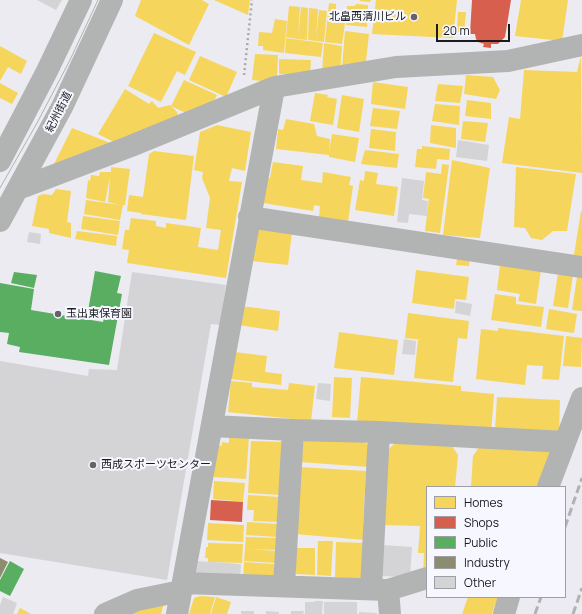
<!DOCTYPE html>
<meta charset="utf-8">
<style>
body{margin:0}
#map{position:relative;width:582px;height:614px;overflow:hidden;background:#ebebf1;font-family:Manrope,sans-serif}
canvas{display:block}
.legend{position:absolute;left:426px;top:486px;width:140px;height:112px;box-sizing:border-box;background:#f6f7ff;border:1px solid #9e9fa5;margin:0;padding:5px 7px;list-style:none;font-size:12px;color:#1b1b1f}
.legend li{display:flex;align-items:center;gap:8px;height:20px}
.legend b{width:20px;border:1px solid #9e9fa5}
.scale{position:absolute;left:436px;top:24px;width:74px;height:18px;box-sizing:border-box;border:2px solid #1b1b1f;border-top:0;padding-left:5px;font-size:12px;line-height:14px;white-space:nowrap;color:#1b1b1f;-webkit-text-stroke:3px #f6f7ff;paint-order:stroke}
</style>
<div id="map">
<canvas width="582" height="614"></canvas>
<ul class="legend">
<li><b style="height:11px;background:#f6d55c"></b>Homes</li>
<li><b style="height:11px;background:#d6604d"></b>Shops</li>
<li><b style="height:11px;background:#5aae61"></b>Public</li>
<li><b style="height:11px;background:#8c8c6e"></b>Industry</li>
<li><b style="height:11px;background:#d4d3d5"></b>Other</li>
</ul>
<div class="scale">20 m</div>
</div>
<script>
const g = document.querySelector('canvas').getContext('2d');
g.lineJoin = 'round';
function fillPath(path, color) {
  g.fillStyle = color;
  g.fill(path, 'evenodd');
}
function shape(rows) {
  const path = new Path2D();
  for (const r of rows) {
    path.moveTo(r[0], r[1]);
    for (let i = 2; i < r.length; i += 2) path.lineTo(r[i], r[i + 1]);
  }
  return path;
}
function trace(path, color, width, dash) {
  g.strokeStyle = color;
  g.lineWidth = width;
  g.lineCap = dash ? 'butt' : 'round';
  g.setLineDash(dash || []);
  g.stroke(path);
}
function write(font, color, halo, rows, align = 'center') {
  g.font = font + ' Manrope,"Noto Sans JP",sans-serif';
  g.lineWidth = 4;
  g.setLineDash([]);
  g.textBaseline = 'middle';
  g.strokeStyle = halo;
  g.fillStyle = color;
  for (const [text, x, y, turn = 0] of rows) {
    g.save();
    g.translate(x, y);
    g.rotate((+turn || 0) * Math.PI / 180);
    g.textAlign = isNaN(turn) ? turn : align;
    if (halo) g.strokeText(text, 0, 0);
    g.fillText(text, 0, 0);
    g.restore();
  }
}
fillPath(shape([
 [141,0,202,0,209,4,189,45,135,16],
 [214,0,250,0,248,15],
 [360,0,371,0,370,2,360,1],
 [376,0,457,0,453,38,372,34],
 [521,0,568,0,562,41,515,36],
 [329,3,336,4,336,14,346,16,342,44,325,42],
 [356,4,368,5,367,27,346,25,347,6,355,6],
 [289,6,300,7,298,39,286,37],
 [301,7,308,8,307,40,298,39],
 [309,8,318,9,316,41,308,40],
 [319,10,327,11,324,42,316,41],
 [458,12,466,12,464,32,457,32],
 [275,19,287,21,284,53,263,50,263,46,258,46,259,32,272,33],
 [345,31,369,34,365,70,342,68],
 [154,33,196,52,185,75,177,71,161,102,128,86],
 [286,38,323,43,321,57,285,53],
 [324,43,342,46,340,73,322,72],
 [0,46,27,61,21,74,8,67,0,81],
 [255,54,278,55,277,79,270,82,252,80],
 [200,56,237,72,226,97,189,80],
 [581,56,582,173,502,163,509,117,520,119,524,70,577,72],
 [279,59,311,60,310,76,279,74],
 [466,75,493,77,500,90,496,99,464,94],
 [184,80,217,95,210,110,190,115,171,106],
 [373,82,408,87,405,109,371,104],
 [0,83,18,93,12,104,0,98],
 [438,84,463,86,460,103,435,101],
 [125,89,149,104,152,101,158,108,170,105,177,112,179,119,120,145,98,134],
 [315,93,328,95,327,97,337,99,333,125,310,121],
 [342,95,364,99,359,132,337,128],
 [467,100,491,103,491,119,465,116],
 [435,104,460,106,459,125,432,121],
 [373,108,400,111,397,129,370,126],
 [286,119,314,124,317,136,330,139,329,152,332,134,359,138,355,162,329,157,329,155,276,149,278,129,283,130],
 [463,121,488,123,485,142,461,139],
 [217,125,251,132,245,171,232,168,229,181,242,182,226,278,127,263,129,250,122,249,125,230,129,230,131,218,156,221,156,226,166,228,166,223,201,228,198,247,218,250,221,230,206,228,210,198,202,178,203,172,194,170,200,132],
 [431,125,456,128,456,148,430,143],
 [72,128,118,146,48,176],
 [371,129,396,132,395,151,369,148],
 [422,146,450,149,449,160,437,159,436,169,415,167,417,149,422,149],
 [365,150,399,154,397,168,361,164],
 [154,151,194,156,186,220,141,214,141,213,127,211,129,195,143,197,149,154],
 [452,160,490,168,480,238,443,235],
 [273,162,303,166,301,180,322,183,323,172,351,177,349,185,353,186,348,222,319,217,320,206,314,205,313,211,263,203,265,179,270,178],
 [442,164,449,165,440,233,425,231,429,199,423,198,426,172,441,174],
 [111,167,130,169,125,205,123,205,120,220,84,214,86,200,120,205,108,202,110,177,105,202,86,198,88,180,90,181,91,175,99,176,100,172,111,172],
 [516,167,576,174,567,231,553,231,542,240,531,238,525,228,514,227],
 [365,171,378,173,376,184,398,187,394,216,355,210,360,180,364,181],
 [56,189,71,191,67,222,71,223,71,238,49,233,49,229,32,226,38,196,43,194,52,195],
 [581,211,582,211,582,256,574,255],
 [83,216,120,221,118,235,81,229],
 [255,228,292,232,288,265,251,261],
 [77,231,117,236,116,246,75,239],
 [458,254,470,256,469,266,456,265],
 [500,265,541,270,536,304,518,301,520,294,497,290],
 [416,270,469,277,466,300,455,299,454,309,412,303],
 [558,273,573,275,568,308,553,306],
 [577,277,582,278,582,311,572,310],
 [495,294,516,297,516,304,544,307,541,327,491,320],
 [241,306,280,311,278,331,239,325],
 [549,309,577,314,574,333,546,329],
 [408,313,469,321,467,339,458,338,453,382,414,378,418,340,423,340,405,338],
 [498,328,564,336,559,380,542,379,543,366,527,365,525,385,476,379,481,329,498,331],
 [339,332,398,340,394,375,334,368],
 [566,336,582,338,581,367,563,366],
 [234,352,267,356,265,372,282,374,281,385,231,379],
 [334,377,352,378,350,418,332,417],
 [361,377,461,386,461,391,494,394,491,434,357,423],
 [231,381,252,383,252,387,288,390,289,383,315,386,311,421,228,412],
 [497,397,560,400,559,434,495,431],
 [229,434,249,437,246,479,213,477,218,445,222,446,222,442,229,443],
 [309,437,364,441,370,448,369,467,299,462,301,444],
 [251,441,283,442,280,495,248,493],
 [395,443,452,446,458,455,455,487,427,487,427,575,423,577,424,553,418,553,420,526,382,525,387,451],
 [479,447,553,452,538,487,471,487,473,456],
 [299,467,366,471,363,525,365,526,365,540,295,534],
 [214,481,245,483,243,502,213,499],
 [248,495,280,497,278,522,253,521,254,510,247,510],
 [247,522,277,524,277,537,246,535],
 [208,523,244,525,243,542,207,540],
 [246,537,277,538,276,550,249,549,276,551,275,563,244,561],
 [318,541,333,541,331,576,317,575],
 [336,542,367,543,364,579,335,577],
 [208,543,243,544,242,563,208,562,208,558,205,558,206,547,208,547],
 [296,548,315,548,315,575,296,574],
 [244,562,274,564,274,576,243,579],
 [200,596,215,597,210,614,189,614,194,598],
 [216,597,231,602,227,614,211,614],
 [468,597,501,597,498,605,495,604,492,614,462,614],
 [165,600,161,614,117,614],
 [20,608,31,614,17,614]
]), '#f6d55c');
fillPath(shape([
 [472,0,511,0,505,37,498,44,491,44,491,48,483,47,484,44,478,42,476,39,475,34,470,34],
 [211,500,243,502,242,522,210,520]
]), '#d6604d');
fillPath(shape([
 [95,271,121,276,117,293,122,294,109,365,19,352,20,347,7,344,9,333,0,332,0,283,34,289,31,310,103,322,105,313,88,311],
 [14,272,37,275,34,288,11,283],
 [10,561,24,569,10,596,0,591,0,580]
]), '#5aae61');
fillPath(shape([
 [0,558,8,562,0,578]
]), '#8c8c6e');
fillPath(shape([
 [37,0,62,0,56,10],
 [458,140,489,145,487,161,456,157],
 [402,178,424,181,422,200,428,201,427,216,409,214,408,223,397,222],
 [29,232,41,234,40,244,27,242],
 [132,272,226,285,220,325,211,324,167,580,0,553,0,361,88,376,89,369,117,370],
 [456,301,472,304,470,316,455,313],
 [404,339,416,341,415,355,402,354],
 [318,383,331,384,330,401,316,399],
 [383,545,412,547,410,577,381,576],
 [196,561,241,564,240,582,194,575],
 [3,597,17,603,13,614,0,614,0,605],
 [314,601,323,601,322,614,305,614,305,602,314,602],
 [324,602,357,602,357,614,324,614],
 [241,611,254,611,254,614,241,614],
 [266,611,279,612,279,614,266,614],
 [291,611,304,611,303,614,291,614],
 [359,612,377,613,377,614,359,614]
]), '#d4d3d5');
trace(shape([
 [244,75,252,0]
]), '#a9aaaa', 2.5, [2, 3]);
trace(shape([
 [0,161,47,71,81,0],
 [18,189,131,146,275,87,396,67,508,61,582,45],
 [249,217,582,267],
 [0,221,62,107,112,0],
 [212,426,293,430,379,432,565,442],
 [548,487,582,398],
 [183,583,388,590,427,578],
 [284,586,293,430],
 [371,589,379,432],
 [388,590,390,614],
 [105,614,137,600,181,591],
 [177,614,274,88],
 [504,614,509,597]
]), '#b2b3b3', 22);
trace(shape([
 [0,188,37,123,70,60,98,0],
 [0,207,61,106,111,0]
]), '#b2b2b4', 1);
trace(shape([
 [565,527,582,478],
 [535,614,541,597],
 [573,614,582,588]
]), '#b2b2b4', 3, [8, 4]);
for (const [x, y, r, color] of [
 [414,17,4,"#646468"],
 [58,314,4,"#646468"],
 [93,465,4,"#646468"]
]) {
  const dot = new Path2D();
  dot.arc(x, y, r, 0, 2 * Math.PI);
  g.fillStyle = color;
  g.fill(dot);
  trace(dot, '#f6f7ff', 1.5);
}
write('11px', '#1b1b1f', '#f6f7ff', [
 ["北畠西清川ビル",406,17,"right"],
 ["玉出東保育園",66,314],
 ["西成スポーツセンター",101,465]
], 'left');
write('11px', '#1b1b1f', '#f6f7ff', [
 ["紀州街道",59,112,-63]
]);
</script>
